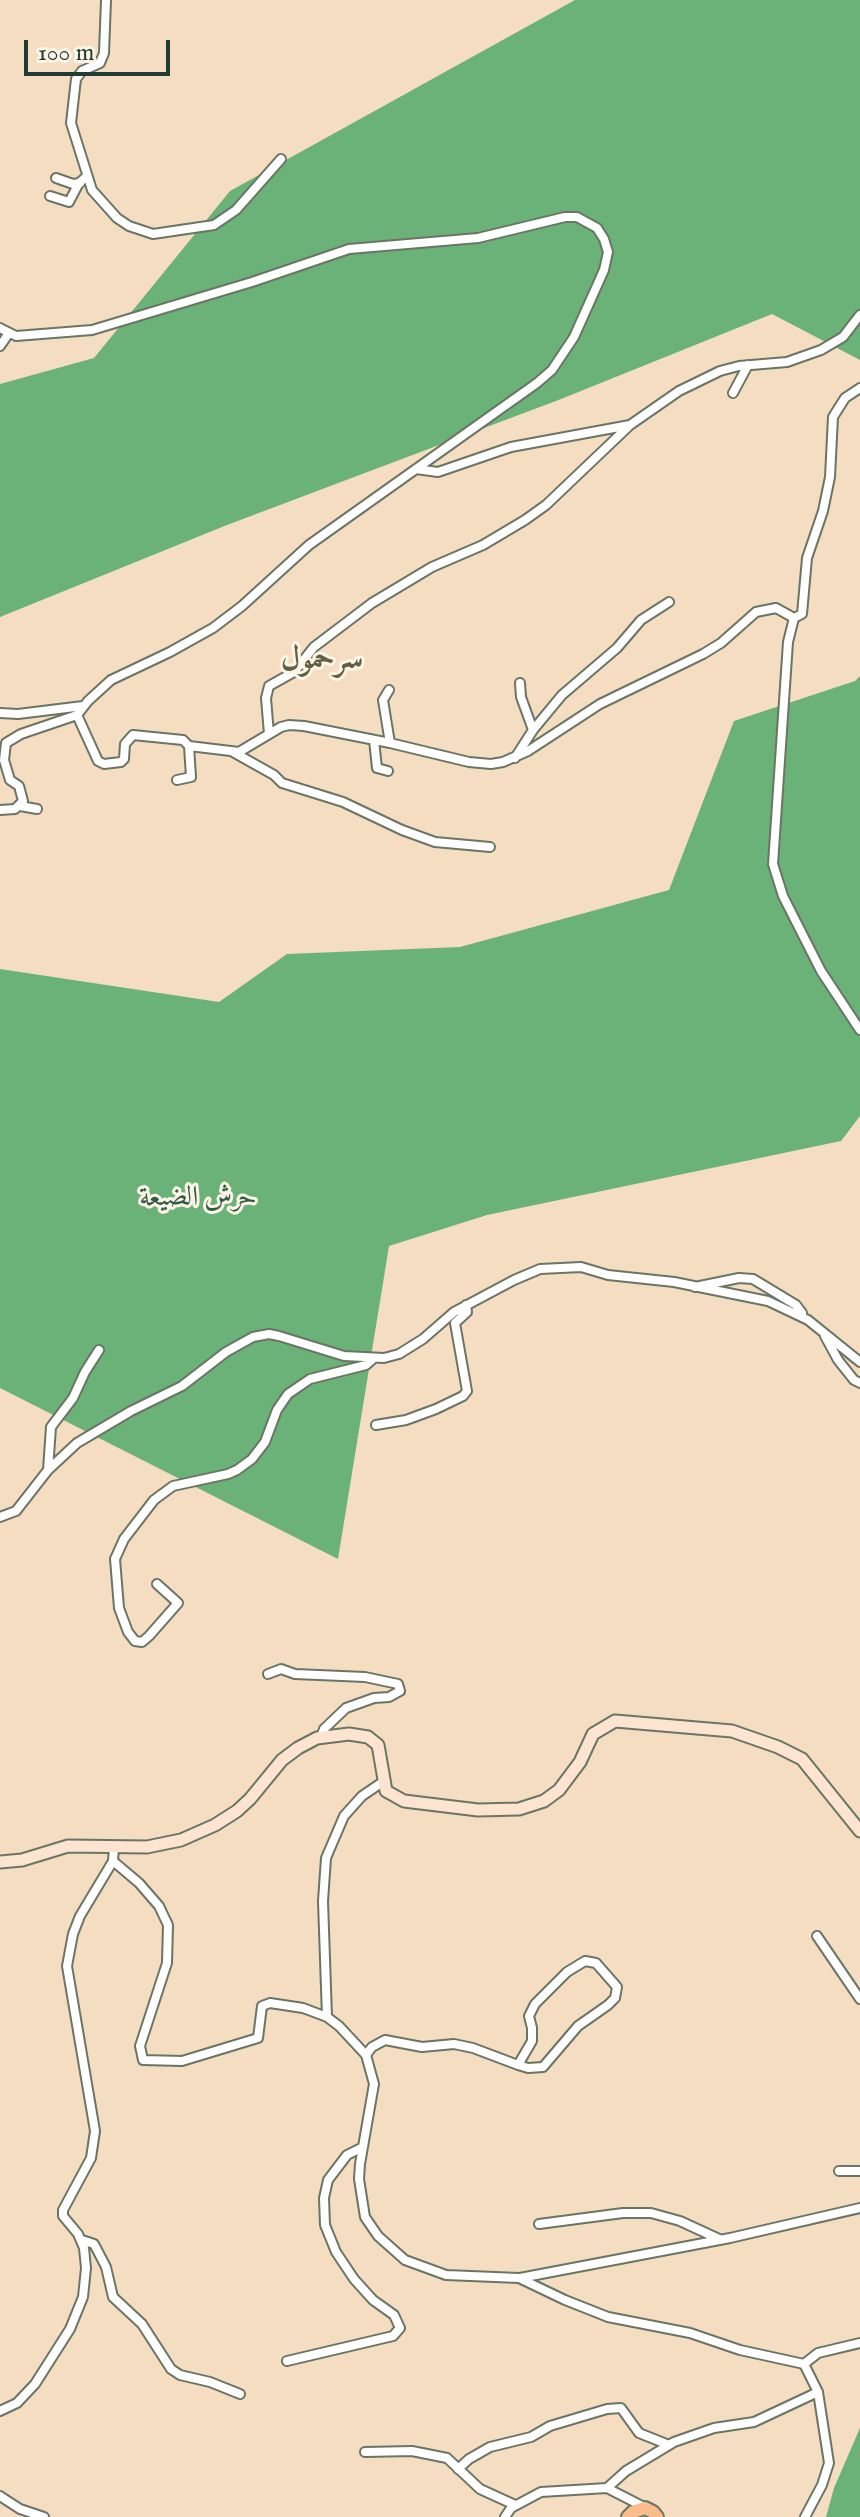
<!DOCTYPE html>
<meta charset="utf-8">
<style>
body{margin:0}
#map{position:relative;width:860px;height:2517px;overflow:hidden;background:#f4ddc0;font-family:"IM FELL English",serif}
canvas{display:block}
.scale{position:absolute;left:24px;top:40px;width:146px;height:36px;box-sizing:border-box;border:4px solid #1f3d34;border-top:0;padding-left:10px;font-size:24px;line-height:28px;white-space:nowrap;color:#1f3d34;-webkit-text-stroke:6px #fcf5e5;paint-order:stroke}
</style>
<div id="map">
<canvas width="860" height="2517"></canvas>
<div class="scale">100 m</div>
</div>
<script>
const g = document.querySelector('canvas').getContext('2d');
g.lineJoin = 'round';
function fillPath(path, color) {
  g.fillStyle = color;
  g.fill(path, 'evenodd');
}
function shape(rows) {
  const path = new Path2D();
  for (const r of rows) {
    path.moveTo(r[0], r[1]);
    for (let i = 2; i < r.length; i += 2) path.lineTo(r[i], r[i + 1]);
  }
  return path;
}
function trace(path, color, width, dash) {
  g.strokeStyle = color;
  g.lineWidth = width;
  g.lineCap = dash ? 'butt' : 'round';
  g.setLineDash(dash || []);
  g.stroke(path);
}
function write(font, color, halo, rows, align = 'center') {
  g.font = font + ' "IM FELL English",Amiri,serif';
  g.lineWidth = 6;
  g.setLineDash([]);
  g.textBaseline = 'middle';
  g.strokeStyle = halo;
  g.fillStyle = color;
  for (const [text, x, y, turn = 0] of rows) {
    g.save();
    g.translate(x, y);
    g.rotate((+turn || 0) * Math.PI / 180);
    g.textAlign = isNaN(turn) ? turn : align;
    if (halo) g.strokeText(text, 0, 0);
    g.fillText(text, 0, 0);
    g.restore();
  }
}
fillPath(shape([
 [575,0,860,0,860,360,772,314,561,399,227,525,0,617,0,384,94,358,230,191],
 [860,676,860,1116,841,1141,487,1215,389,1246,338,1559,0,1388,0,969,219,1002,287,954,460,947,669,890,734,721,855,681],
 [860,2428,860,2517,826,2517,834,2488]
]), '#6ab278');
const street = shape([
 [106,0,104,53,100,63,82,71,76,79,71,123,92,190,117,218,129,226,153,234,214,225,236,210,281,159],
 [56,178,73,184,80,183],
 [50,196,69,202,79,183,86,177],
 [0,328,16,336,92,330,252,282,349,249,478,238,565,217,577,217,597,228,604,239,608,252,604,270,574,337,552,370,537,383,309,545,242,606,213,628,170,652,111,680,88,701,77,715,98,761,104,764,121,762,124,759,125,744,133,735,183,740,189,746,239,752,281,727,289,725,304,726,390,743,469,762,491,764,503,762,528,751,600,704,703,654,721,643,756,612,776,608,794,618],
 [0,346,9,333],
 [860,388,845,398,833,417,830,477,823,511,807,558,802,614,794,618,788,642,773,864,783,896,821,971,860,1030],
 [733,393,748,365],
 [416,469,438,472,511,447,630,425,679,391,720,371,739,366,787,362,821,350,843,337,860,315],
 [520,683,521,697,533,730],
 [389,690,383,700,390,743],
 [0,713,18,714,83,706],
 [269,734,266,698,269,686,294,672,314,647,372,603,432,567,483,545,525,520,546,505,630,425],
 [374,740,377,768,388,771],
 [233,752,274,775,282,783,343,802,402,830,435,842,490,847],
 [515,758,533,730,562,695,617,648,641,620,669,602],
 [177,780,191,777,189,746],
 [20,806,37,809],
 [0,810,15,809,23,801,19,786,10,780,4,760,6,743,21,734,77,715],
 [695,1287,739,1278,753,1279,796,1305,802,1313],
 [825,1336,838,1360,854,1380,860,1383],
 [376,1425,406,1420,436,1409,463,1396,467,1391,455,1323,467,1312,466,1305],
 [48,1470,51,1427,73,1398,85,1372,99,1350],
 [0,1517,16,1511,48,1470,77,1443,131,1411,182,1386,226,1352,253,1337,269,1334,279,1336,344,1356,384,1358,399,1354,423,1339,454,1312,514,1280,540,1269,581,1267,608,1275,674,1282,768,1301,808,1320,860,1362],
 [157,1584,178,1603,149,1636,142,1642,135,1641,128,1632,119,1608,115,1559,124,1539,154,1500,173,1486,228,1474,237,1470,252,1459,265,1442,277,1410,288,1394,310,1379,366,1365,374,1358],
 [268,1674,281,1669,295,1674,365,1677,398,1684,400,1691,389,1697,374,1698,346,1708,324,1729,321,1737],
 [114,1847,113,1861,139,1883,159,1906,168,1925,167,1963,140,2046,143,2060,182,2061,258,2038,262,2006,270,2003,303,2008,327,2017,339,2026,366,2055,374,2084,360,2164,359,2179,365,2217,378,2236,405,2260,446,2275,519,2278,565,2300,608,2317,690,2333,740,2350,804,2364],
 [817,1936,860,1999],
 [327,2017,323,1901,326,1858,344,1816,362,1796,384,1781],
 [366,2055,372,2047,385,2040,422,2047,454,2044,473,2048,518,2065,528,2068,543,2067,578,2026,608,2005,615,1998,617,1987,596,1963,585,1961,567,1972,535,2004,529,2016,532,2028,532,2041,518,2065],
 [839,2171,860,2171],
 [539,2224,623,2213,651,2213,680,2221,719,2239],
 [82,2240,94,2244,106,2267,113,2297,142,2324,171,2369,180,2375,210,2382,240,2394],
 [520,2278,730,2238,860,2208],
 [287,2361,393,2336,400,2328,394,2315,373,2300,354,2279,336,2252,325,2225,324,2198,328,2180,347,2155,363,2147],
 [804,2364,818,2392,829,2463,822,2485,805,2517],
 [804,2364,818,2353,860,2343],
 [0,2411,17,2403,35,2384,70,2329,83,2297,86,2268,84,2248,78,2234,63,2216,63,2210,91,2158,95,2131,67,1966,73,1934,80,1916,113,1861],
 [365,2452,412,2451,447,2458,480,2489,515,2505],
 [458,2469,469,2459,490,2447,531,2437,550,2426,607,2409,621,2408,639,2433,669,2445],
 [607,2488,646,2508],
 [0,2496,20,2509,44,2517],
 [505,2517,511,2508,541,2492,607,2488,626,2471,674,2442,714,2428,754,2422,818,2392]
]);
const secondary = shape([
 [0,1862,22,1860,68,1846,147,1847,181,1840,215,1825,237,1811,250,1799,282,1760,298,1748,317,1738,349,1734,368,1737,378,1745,386,1791,404,1801,478,1810,519,1809,544,1801,559,1790,580,1762,593,1734,615,1721,732,1731,778,1747,802,1759,860,1831]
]);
const primary = shape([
 [628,2517,633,2512,645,2508,653,2512,657,2517]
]);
trace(street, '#6a7565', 12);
trace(secondary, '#6a7565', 15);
trace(primary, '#6a7565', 16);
trace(street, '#fff', 8);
trace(secondary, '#fde4d1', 11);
trace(primary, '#fabc8b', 12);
write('28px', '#335a46', '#fcf5e5', [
 ["حرش الضيعة",198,1199]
]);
write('bold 32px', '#606044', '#fcf5e5', [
 ["سرحمول",322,661]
]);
</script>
